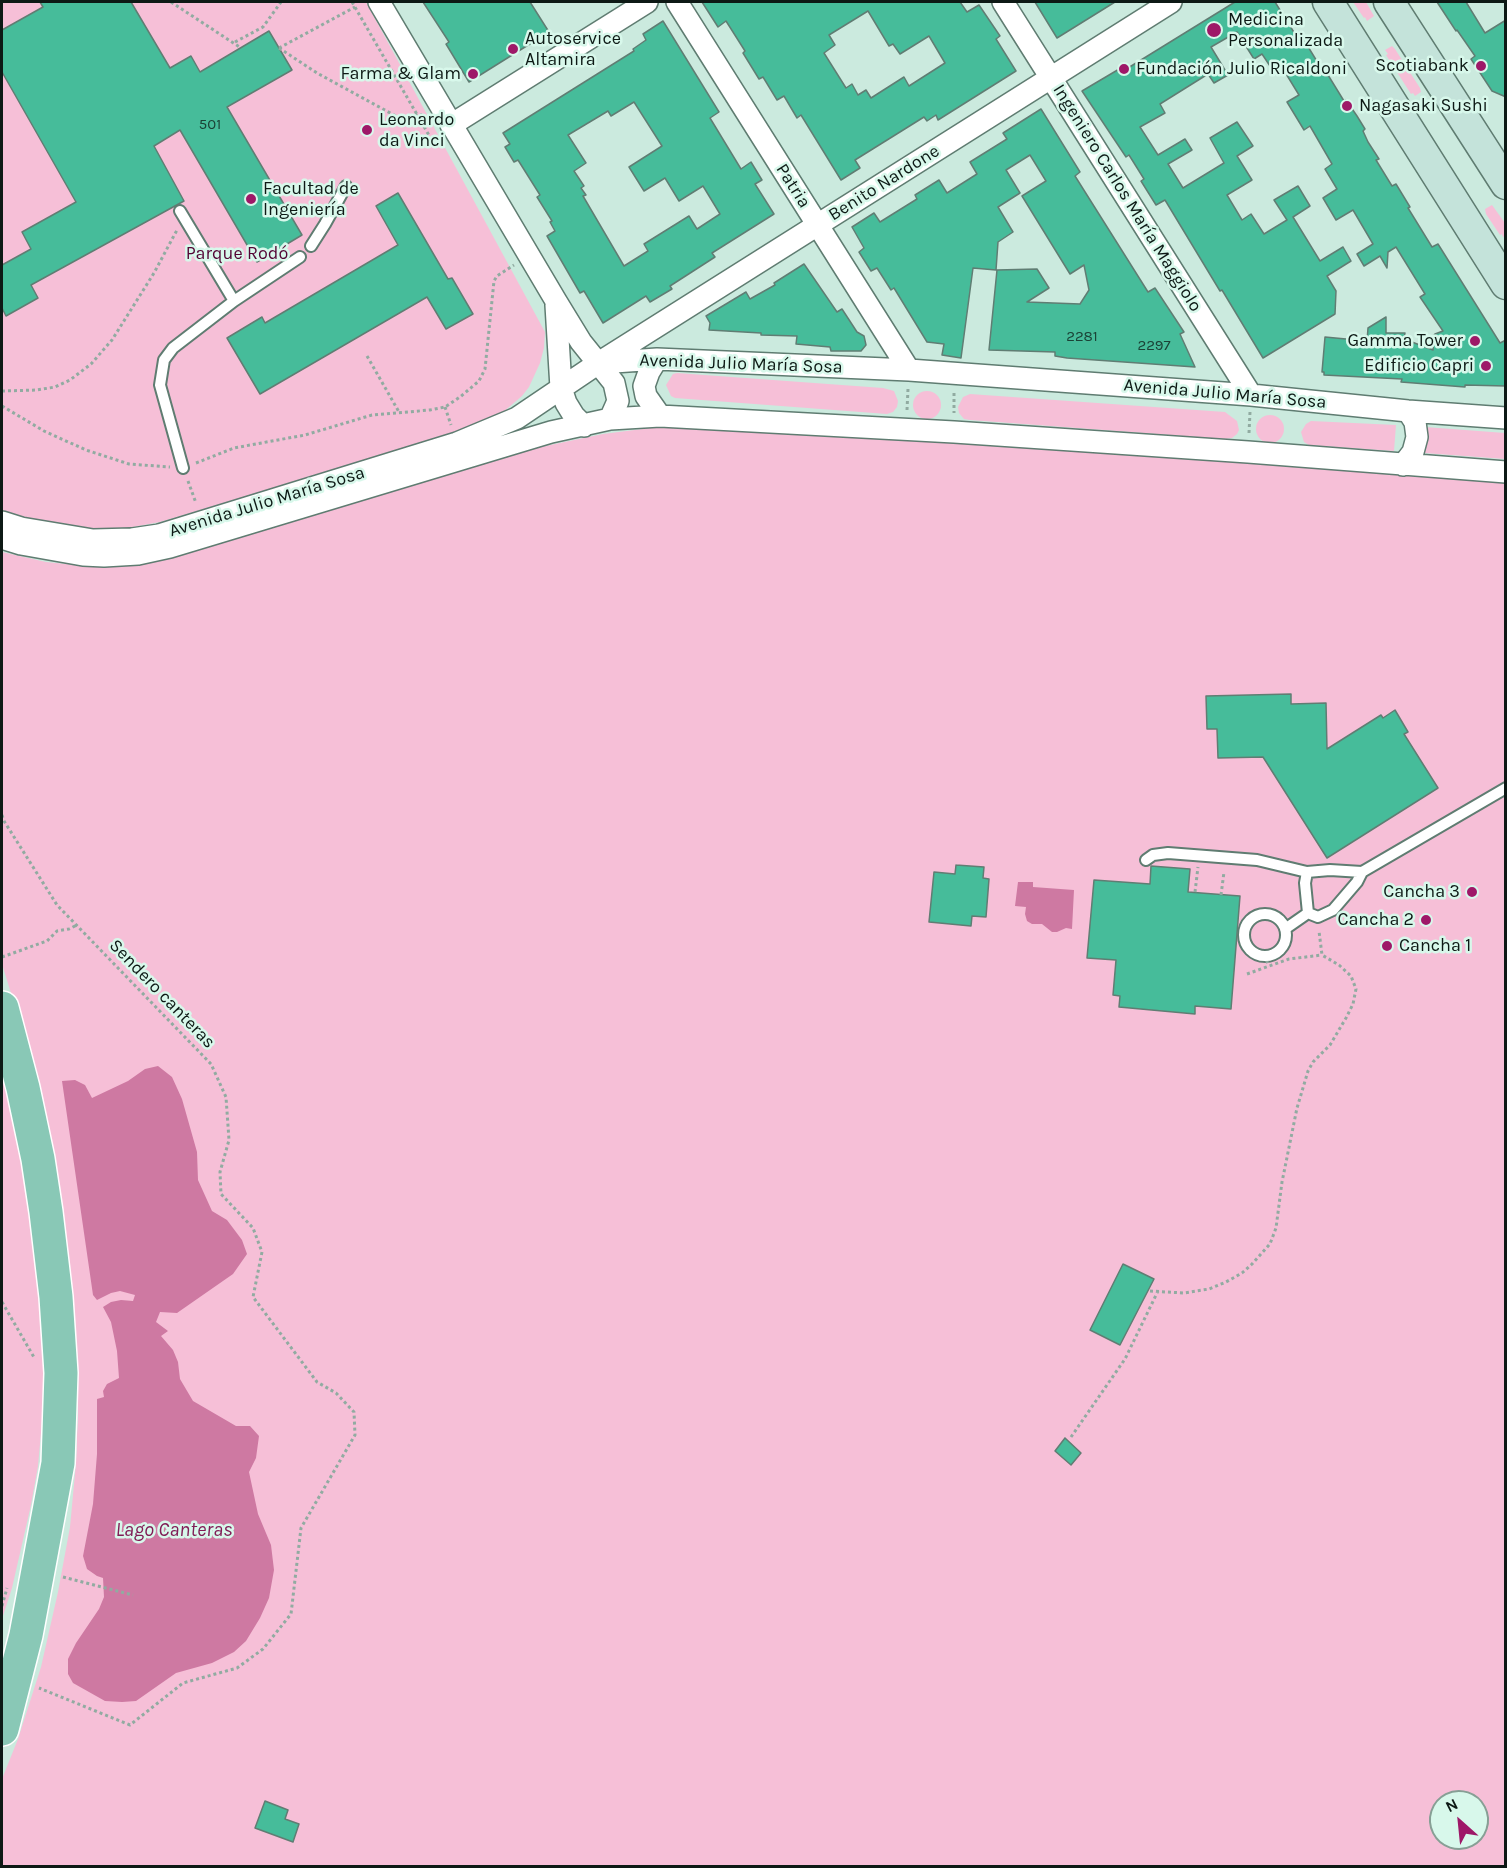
<!DOCTYPE html>
<meta charset="utf-8">
<style>
body{margin:0}
#map{position:relative;width:1507px;height:1868px;overflow:hidden;background:#cbeade;font-family:Karla,sans-serif}
canvas{display:block}
.frame{position:absolute;inset:0;border:3px solid #0d1915;pointer-events:none}
.north{position:absolute;left:1429px;top:1790px;width:60px;height:60px;box-sizing:border-box;background:#d8f8eb;border:2px solid #879f95;border-radius:50%;rotate:333deg;font-size:16px;font-weight:700;line-height:24px;text-align:center;color:#0d1915}
.north::after{content:'';display:block;margin:auto;width:21px;height:27px;background:#9e1868;clip-path:polygon(50% 0,100% 100%,50% 72%,0 100%)}
</style>
<div id="map">
<canvas width="1507" height="1868"></canvas>
<div class="frame"></div>
<div class="north">N</div>
</div>
<script>
const g = document.querySelector('canvas').getContext('2d');
g.lineJoin = 'round';
function fillPath(path, color) {
  g.fillStyle = color;
  g.fill(path, 'evenodd');
}
function shape(rows) {
  const path = new Path2D();
  for (const r of rows) {
    if (r.length === 3) {
      path.moveTo(r[0] + r[2], r[1]);
      path.arc(r[0], r[1], r[2], 0, 2 * Math.PI);
      continue;
    }
    path.moveTo(r[0], r[1]);
    for (let i = 2; i < r.length; i += 2) path.lineTo(r[i], r[i + 1]);
  }
  return path;
}
function trace(path, color, width, dash) {
  g.strokeStyle = color;
  g.lineWidth = width;
  g.lineCap = dash ? 'butt' : 'round';
  g.setLineDash(dash || []);
  g.stroke(path);
}
function write(font, color, halo, rows, align = 'center') {
  g.font = font + ' Karla,sans-serif';
  g.lineWidth = 5;
  g.setLineDash([]);
  g.textBaseline = 'middle';
  g.strokeStyle = halo;
  g.fillStyle = color;
  for (const [text, x, y, turn = 0] of rows) {
    g.save();
    g.translate(x, y);
    g.rotate((+turn || 0) * Math.PI / 180);
    g.textAlign = isNaN(turn) ? turn : align;
    if (halo) g.strokeText(text, 0, 0);
    g.fillText(text, 0, 0);
    g.restore();
  }
}
fillPath(shape([
 [2,2,366,2,545,332,544,348,540,363,529,387,522,396,502,413,465,431,160,522,122,529,86,531,20,519,2,511],
 [1353,2,1366,2,1374,16,1367,21,1365,17,1364,18],
 [1392,46,1395,49,1420,88,1421,92,1415,96,1413,93,1411,94,1386,55,1388,54,1385,50],
 [1492,205,1505,223,1505,236,1503,237,1502,234,1500,235,1486,214,1485,209],
 [677,373,883,388,894,391,898,401,897,407,893,412,887,414,675,398,671,396,666,385,673,374],
 [927,405,14],
 [970,394,1225,412,1237,421,1239,430,1237,434,1232,438,1224,439,970,420,964,419,959,413,958,407,963,397],
 [1270,429,14],
 [1311,421,1396,425,1394,451,1309,445,1304,442,1301,432,1306,424],
 [666,426,899,439,1376,472,1505,483,1505,1866,2,1866,2,1779,18,1739,41,1667,58,1592,70,1527,76,1463,78,1413,78,1371,72,1294,33,1064,2,964,2,552,46,562,76,565,107,565,186,552,233,540,386,492,531,449,603,434],
 [1441,1802,1477,1802,1477,1838,1441,1838],
 [1425,427,1505,433,1505,459,1424,453],
 [2,1067,24,1171,37,1263,45,1357,45,1389,38,1466,31,1505,12,1588,2,1619]
]), '#f6bfd7');
fillPath(shape([
 [1018,882,1033,882,1033,887,1074,890,1072,929,1066,928,1057,932,1052,932,1042,924,1032,924,1027,921,1025,914,1026,907,1015,906],
 [158,1066,172,1077,182,1099,197,1152,198,1180,212,1211,227,1220,242,1240,247,1254,233,1274,177,1313,160,1312,156,1322,168,1331,161,1336,173,1350,178,1362,180,1379,193,1401,236,1426,250,1426,259,1436,256,1458,249,1472,258,1514,271,1545,274,1570,269,1598,260,1618,246,1641,234,1652,212,1663,176,1673,136,1701,122,1702,105,1701,73,1683,68,1674,68,1659,76,1643,99,1609,104,1597,103,1578,97,1576,87,1569,83,1556,93,1504,97,1454,97,1399,104,1397,103,1391,107,1384,119,1378,117,1351,111,1322,103,1307,111,1302,121,1300,133,1301,135,1295,120,1291,111,1293,97,1300,93,1295,62,1081,75,1080,85,1085,92,1098,128,1081,145,1069]
]), '#ce79a2');
const building = shape([
 [40,2,131,2,170,68,191,56,200,72,269,31,292,70,227,107,302,235,257,262,180,130,154,146,184,201,31,285,38,298,6,316,2,308,2,265,31,249,22,232,76,202,2,72,2,30,43,7,40,2],
 [423,2,530,2,549,32,469,82,446,44,449,42,423,2],
 [702,2,960,2,967,12,979,5,1000,36,996,39,1016,71,938,120,936,115,927,121,924,117,855,160,860,168,841,180,801,115,797,118,784,96,777,100,763,77,759,79,743,53,745,51,726,21,718,27,702,2],
 [868,11,889,46,893,44,900,54,929,36,945,63,909,86,904,77,871,98,866,90,858,95,852,84,846,88,824,53,835,45,829,35,868,11],
 [1035,2,1115,2,1057,38,1035,2],
 [1235,2,1275,2,1295,34,1299,32,1326,76,1328,75,1344,101,1346,100,1357,116,1365,129,1363,131,1368,142,1379,159,1376,160,1392,186,1396,184,1410,207,1408,208,1432,247,1438,244,1500,343,1506,340,1506,386,1465,385,1465,387,1401,382,1402,379,1324,375,1324,372,1322,372,1325,337,1367,341,1368,328,1386,317,1386,333,1405,333,1404,339,1433,350,1434,340,1433,337,1435,334,1443,331,1420,297,1425,294,1396,247,1388,252,1387,268,1380,256,1364,266,1357,254,1373,244,1353,210,1336,220,1323,198,1337,189,1325,169,1332,164,1310,126,1304,130,1287,102,1299,95,1280,64,1272,69,1262,54,1254,59,1237,32,1211,47,1228,75,1214,83,1208,74,1160,104,1165,113,1140,127,1158,155,1185,139,1192,150,1168,164,1183,188,1224,163,1210,138,1237,122,1253,146,1237,156,1252,180,1227,195,1242,220,1251,214,1264,234,1287,220,1274,200,1298,186,1310,206,1293,217,1320,261,1343,247,1351,261,1327,276,1336,291,1335,314,1263,358,1222,290,1220,291,1165,200,1156,205,1141,181,1144,179,1129,155,1126,157,1082,91,1126,65,1128,68,1235,2],
 [1437,2,1466,2,1485,33,1506,20,1506,97,1492,91,1471,59,1475,56,1457,30,1456,31,1437,2],
 [663,21,719,112,710,118,741,169,751,162,762,180,755,184,774,214,712,253,715,257,670,286,672,289,650,302,646,296,603,323,584,291,580,293,547,236,555,231,550,222,552,221,537,197,540,195,518,160,514,162,505,147,510,144,503,133,634,51,633,49,646,40,643,34,663,21],
 [634,102,662,146,629,167,644,191,665,178,679,201,703,186,720,214,697,229,689,216,644,244,648,251,624,266,583,196,586,195,581,188,584,186,574,171,586,163,568,135,608,111,611,116,634,102],
 [1041,109,1080,172,1075,176,1148,292,1155,288,1184,332,1180,334,1195,367,1067,358,1055,356,1055,352,989,350,997,270,1037,269,1049,288,1027,302,1080,304,1089,290,1084,265,1070,274,1022,196,1046,181,1030,155,1006,170,1020,193,998,207,1013,232,998,242,996,270,973,268,961,358,942,355,944,344,927,342,894,288,891,290,877,268,871,271,859,252,864,248,852,227,874,213,880,222,917,199,915,195,939,180,947,193,977,174,970,162,1007,139,1003,133,1041,109],
 [398,193,448,279,452,278,473,314,446,329,427,297,260,394,227,338,262,317,265,323,398,245,376,206,398,193],
 [804,264,837,312,842,309,857,332,864,336,866,345,861,351,831,351,830,347,796,344,797,336,761,335,761,333,709,330,710,323,706,316,746,292,750,299,775,285,774,283,804,264],
 [1291,694,1291,704,1326,703,1327,749,1381,715,1383,718,1395,710,1408,732,1404,734,1438,788,1327,858,1263,757,1218,758,1217,729,1207,729,1206,696,1291,694],
 [956,865,984,867,983,878,989,879,986,917,972,916,971,926,929,922,934,872,955,874,956,865],
 [1151,866,1190,869,1188,892,1240,896,1231,1009,1195,1006,1195,1014,1119,1007,1120,996,1113,995,1116,960,1087,958,1094,880,1150,884,1151,866],
 [1123,1264,1154,1279,1120,1345,1090,1330,1123,1264],
 [1065,1438,1081,1453,1071,1465,1055,1451,1065,1438],
 [265,1801,288,1810,285,1819,299,1824,293,1842,255,1828,265,1801]
]);
fillPath(building, '#46bc9a');
trace(building, '#607d73', 1.5);
const lane = shape([
 [180,211,234,301,300,257],
 [311,246,325,224,346,186],
 [183,468,160,385,164,360,173,348,234,301],
 [1146,860,1153,855,1168,853,1257,860,1307,872,1330,870,1362,872,1506,788],
 [1307,872,1305,883,1308,913,1318,917,1333,910,1357,882,1362,872],
 [1265,935,21],
 [1285,929,1308,913]
]);
const street = shape([
 [379,2,556,301,581,342,614,383,618,401,610,419],
 [677,2,909,370],
 [1003,2,1251,395],
 [451,125,647,2],
 [556,305,561,388,566,403,574,416,584,426],
 [657,359,649,372,644,386,646,396,660,416],
 [600,363,657,359,909,370,1251,395,1408,411,1506,418],
 [1403,465,1413,452,1417,437,1415,422,1408,411],
 [2,522,21,528,93,540,132,539,159,535,457,443,517,418,597,364,1171,2],
 [2,538,21,544,83,555,104,556,138,554,170,547,551,432,610,419,660,416,954,432,1248,452,1506,472]
]);
const secondary = shape([
 [1328,2,1506,284],
 [1389,2,1506,184]
]);
const primary = shape([
 [2,1008,23,1088,38,1159,46,1212,56,1297,61,1373,58,1463,26,1635,2,1729]
]);
trace(lane, '#5f7c71', 14);
trace(street, '#5f7c71', 24);
trace(secondary, '#5f7c71', 33);
trace(primary, '#fff', 36);
trace(shape([
 [171,2,241,48],
 [352,2,430,137],
 [235,42,263,27,281,2],
 [279,48,317,73,403,120,418,114,422,115],
 [279,48,355,7],
 [367,356,399,412],
 [2,391,37,390,55,387,70,380,91,364,112,340,154,273,177,230],
 [954,393,954,413],
 [2,406,44,431,86,450,129,464,170,467],
 [445,407,451,425],
 [907,410,908,389],
 [1249,433,1250,412],
 [196,463,234,448,305,435,372,415,430,410,445,407,460,397,479,381,485,369,494,281,497,276,514,265],
 [188,481,196,503],
 [2,815,4,821,57,905,211,1064,226,1097,229,1140,220,1172,221,1194,253,1228,262,1252,253,1297,317,1382,336,1393,354,1412,355,1435,301,1528,291,1614,263,1649,237,1668,183,1683,130,1725,39,1688],
 [1195,892,1198,867],
 [1221,895,1224,872],
 [1264,955,1269,966],
 [2,957,47,941,57,931,69,929,77,925],
 [1247,974,1289,959,1322,955],
 [1150,1291,1184,1293,1209,1289,1226,1282,1242,1273,1252,1264,1270,1244,1276,1228,1282,1182,1297,1108,1308,1071,1313,1062,1330,1045,1346,1018,1353,1004,1356,989,1351,976,1339,965,1322,955,1319,931],
 [2,1302,35,1359],
 [1071,1437,1125,1359,1158,1291],
 [63,1577,133,1595],
 [2,1606,7,1588]
]), '#91aba1', 3, [3, 3]);
trace(lane, '#fff', 10);
trace(street, '#fff', 21);
trace(secondary, '#c4e3da', 30);
trace(primary, '#89c8b6', 33);
for (const [x, y, r, color] of [
 [1214,30,8,"#9e1868"],
 [513,49,6,"#9e1868"],
 [1481,66,6,"#9e1868"],
 [1124,69,6,"#9e1868"],
 [473,74,6,"#9e1868"],
 [1347,106,6,"#9e1868"],
 [367,130,6,"#9e1868"],
 [251,199,6,"#9e1868"],
 [1475,341,6,"#9e1868"],
 [1486,366,6,"#9e1868"],
 [1472,892,6,"#9e1868"],
 [1426,920,6,"#9e1868"],
 [1387,946,6,"#9e1868"]
]) {
  const dot = new Path2D();
  dot.arc(x, y, r, 0, 2 * Math.PI);
  g.fillStyle = color;
  g.fill(dot);
  trace(dot, '#d8f8eb', 2);
}
write('15px', '#1b4236', null, [
 ["501",210,125],
 ["2281",1082,337],
 ["2297",1154,346]
]);
write('18px', '#0d1915', '#d8f8eb', [
 ["Medicina",1228,20],
 ["Personalizada",1228,41],
 ["Autoservice",525,39],
 ["Altamira",525,60],
 ["Scotiabank",1469,66,"right"],
 ["Fundación Julio Ricaldoni",1136,69],
 ["Farma & Glam",461,74,"right"],
 ["Nagasaki Sushi",1359,106],
 ["Leonardo",379,120],
 ["da Vinci",379,141],
 ["Facultad de",263,189],
 ["Ingeniería",263,210],
 ["Gamma Tower",1463,341,"right"],
 ["Edificio Capri",1474,366,"right"],
 ["Cancha 3",1460,892,"right"],
 ["Cancha 2",1414,920,"right"],
 ["Cancha 1",1399,946]
], 'left');
write('18px', '#0d1915', '#d8f8eb', [
 ["Benito Nardone",884,183,-32],
 ["Patria",793,186,58],
 ["Ingeniero Carlos María Maggiolo",1127,198,58],
 ["Avenida Julio María Sosa",741,364,2],
 ["Avenida Julio María Sosa",1225,394,5],
 ["Avenida Julio María Sosa",267,502,-17],
 ["Sendero canteras",162,994,46]
]);
write('18px', '#530434', '#d8f8eb', [
 ["Parque Rodó",237,254]
]);
write('italic 20px', '#811c56', '#d8f8eb', [
 ["Lago Canteras",174,1530]
]);
</script>
